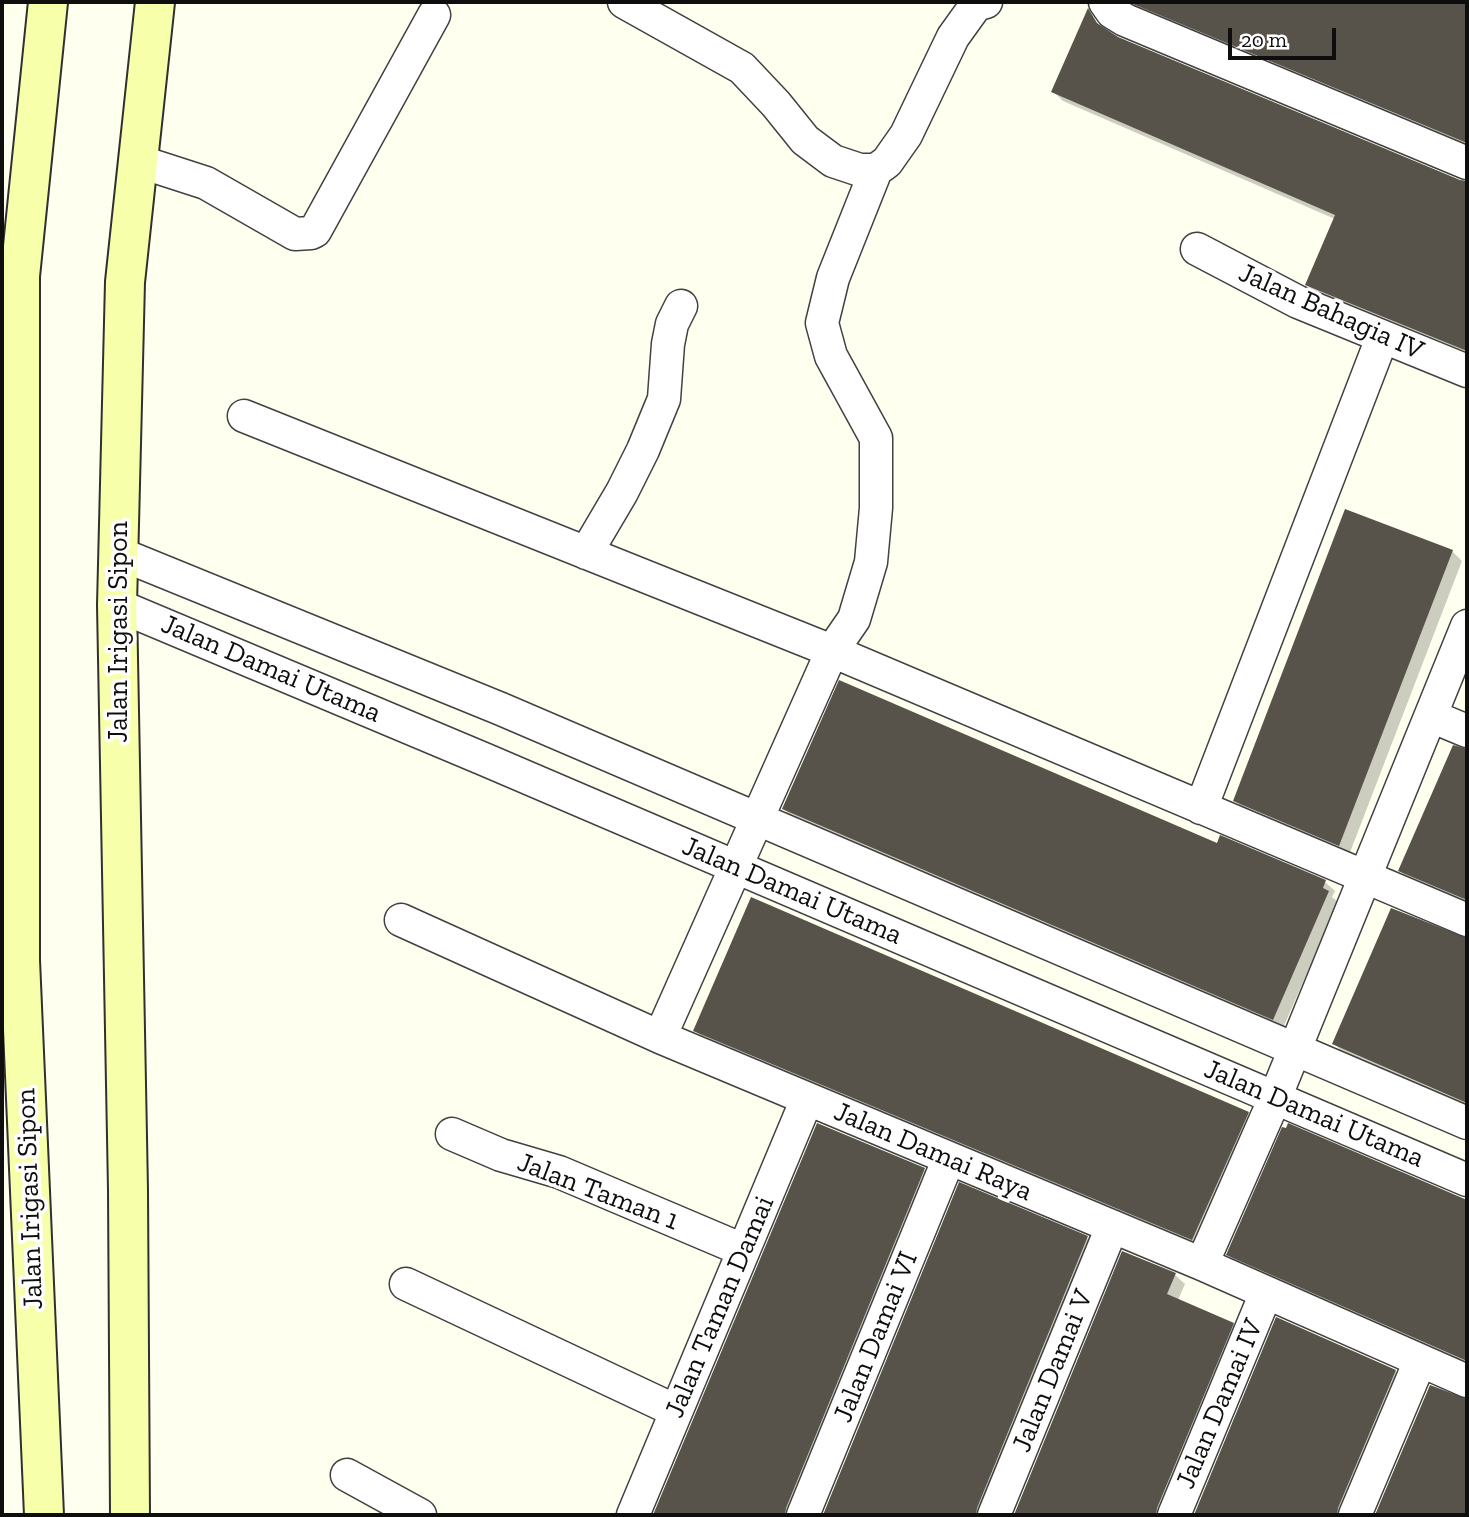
<!DOCTYPE html>
<style>
body{margin:0}
#map{position:relative;width:1469px;height:1517px;overflow:hidden;background:#ffffef;font-family:"Zilla Slab",serif}
canvas{display:block}
.frame{position:absolute;inset:0;border:4px solid #0e0e0e;pointer-events:none}
.scale{position:absolute;left:1228px;top:28px;width:108px;height:32px;box-sizing:border-box;border:4px solid #0e0e0e;border-top:0;padding-left:9px;font-size:21px;line-height:24px;white-space:nowrap;color:#0e0e0e;-webkit-text-stroke:5px #fff;paint-order:stroke}
</style>
<div id="map">
<canvas width="1469" height="1517"></canvas>
<div class="frame"></div>
<div class="scale">20 m</div>
</div>
<script>
const g = document.querySelector('canvas').getContext('2d');
g.lineJoin = 'round';
function fillPath(path, color) {
  g.fillStyle = color;
  g.fill(path, 'evenodd');
}
function shape(rows) {
  const path = new Path2D();
  for (const r of rows) {
    path.moveTo(r[0], r[1]);
    for (let i = 2; i < r.length; i += 2) path.lineTo(r[i], r[i + 1]);
  }
  return path;
}
function trace(path, color, width, dash) {
  g.strokeStyle = color;
  g.lineWidth = width;
  g.lineCap = dash ? 'butt' : 'round';
  g.setLineDash(dash || []);
  g.stroke(path);
}
function write(font, color, halo, rows, align = 'center') {
  g.font = font + ' "Zilla Slab",serif';
  g.lineWidth = 7;
  g.setLineDash([]);
  g.textBaseline = 'middle';
  g.strokeStyle = halo;
  g.fillStyle = color;
  for (const [text, x, y, turn = 0] of rows) {
    g.save();
    g.translate(x, y);
    g.rotate((+turn || 0) * Math.PI / 180);
    g.textAlign = isNaN(turn) ? turn : align;
    if (halo) g.strokeText(text, 0, 0);
    g.fillText(text, 0, 0);
    g.restore();
  }
}
fillPath(shape([
 [1131,2,1467,2,1467,148,1137,8],
 [1117,39,1459,182,1467,183,1467,356,1317,294,1307,284,1335,219,1063,101,1053,91],
 [1452,551,1462,561,1349,855,1245,810,1235,801],
 [1454,747,1467,750,1467,905,1410,880,1400,871],
 [784,809,1218,846,1325,882,1335,891,1332,897,1338,902,1283,1028,793,819],
 [1460,939,1467,940,1467,1107,1343,1053,1334,1043],
 [695,1030,1248,1113,1258,1123,1202,1249,705,1040],
 [818,1125,924,1169,934,1179,797,1515,655,1515],
 [1289,1126,1467,1202,1467,1365,1238,1264,1228,1254],
 [960,1184,1087,1238,1097,1248,987,1515,825,1515],
 [1123,1253,1175,1275,1185,1284,1178,1300,1233,1324,1243,1334,1168,1515,1016,1515],
 [1277,1319,1395,1371,1405,1381,1349,1515,1196,1515],
 [1431,1387,1467,1401,1467,1515,1377,1515]
]), '#0003');
fillPath(shape([
 [1130,2,1467,2,1467,143,1133,4],
 [1088,8,1097,23,1118,37,1460,180,1467,181,1467,351,1305,285,1335,215,1051,92],
 [1345,509,1453,550,1339,846,1233,801],
 [839,680,1217,843,1220,835,1326,880,1323,888,1329,891,1273,1020,782,809],
 [1453,745,1467,749,1467,900,1398,871],
 [751,897,1249,1112,1192,1240,693,1031],
 [1391,908,1467,938,1467,1103,1332,1044],
 [817,1123,925,1168,786,1508,785,1515,653,1515],
 [1288,1123,1467,1200,1467,1361,1226,1255,1282,1127,1286,1128],
 [959,1182,1088,1236,977,1508,976,1515,823,1515],
 [1122,1251,1176,1273,1167,1294,1234,1323,1157,1508,1156,1515,1014,1515],
 [1276,1317,1396,1370,1338,1508,1337,1515,1194,1515],
 [1430,1385,1467,1399,1467,1515,1375,1515]
]), '#57524a');
const street = shape([
 [624,2,742,68,776,104,805,140,833,161,860,170,876,170],
 [1105,2,1112,12,1125,20,1467,163],
 [138,161,206,183,295,234,311,233,315,231,434,15],
 [1197,249,1298,302,1467,371],
 [244,416,832,651,1467,920],
 [118,553,501,709,1467,1123],
 [586,553,622,492,643,450,664,399,668,344,672,324,681,306],
 [117,605,486,760,1467,1180],
 [1431,716,1467,731],
 [1201,808,1382,338],
 [401,920,660,1037,1202,1264,1467,1381],
 [660,1037,832,651,854,619,871,562,876,508,876,438,831,356,822,323,833,278,876,170,887,162,906,135,953,37,976,5,986,2],
 [452,1134,501,1155,559,1172,743,1250],
 [1202,1264,1275,1098,1467,626],
 [406,1284,676,1411],
 [347,1475,420,1515],
 [633,1515,807,1099],
 [803,1515,949,1158],
 [994,1515,1112,1227],
 [1174,1515,1266,1293],
 [1355,1515,1420,1361]
]);
const secondary = shape([
 [44,1515,20,960,20,276,48,2],
 [130,1515,128,1190,117,605,125,282,155,2]
]);
trace(street, '#414141', 35);
trace(secondary, '#303030', 42);
trace(street, '#fff', 32);
trace(secondary, '#f7ffaa', 38);
write('28px', '#0e0e0e', '#fff', [
 ["Jalan Bahagia IV",1331,312,24],
 ["Jalan Irigasi Sipon",119,632,-90],
 ["Jalan Damai Utama",271,669,23],
 ["Jalan Damai Utama",792,891,23],
 ["Jalan Damai Utama",1314,1114,23],
 ["Jalan Damai Raya",933,1152,23],
 ["Jalan Taman 1",598,1192,21],
 ["Jalan Irigasi Sipon",30,1199,-92],
 ["Jalan Taman Damai",720,1307,-67],
 ["Jalan Damai VI",876,1337,-68],
 ["Jalan Damai V",1053,1371,-68],
 ["Jalan Damai IV",1220,1404,-67]
]);
</script>
